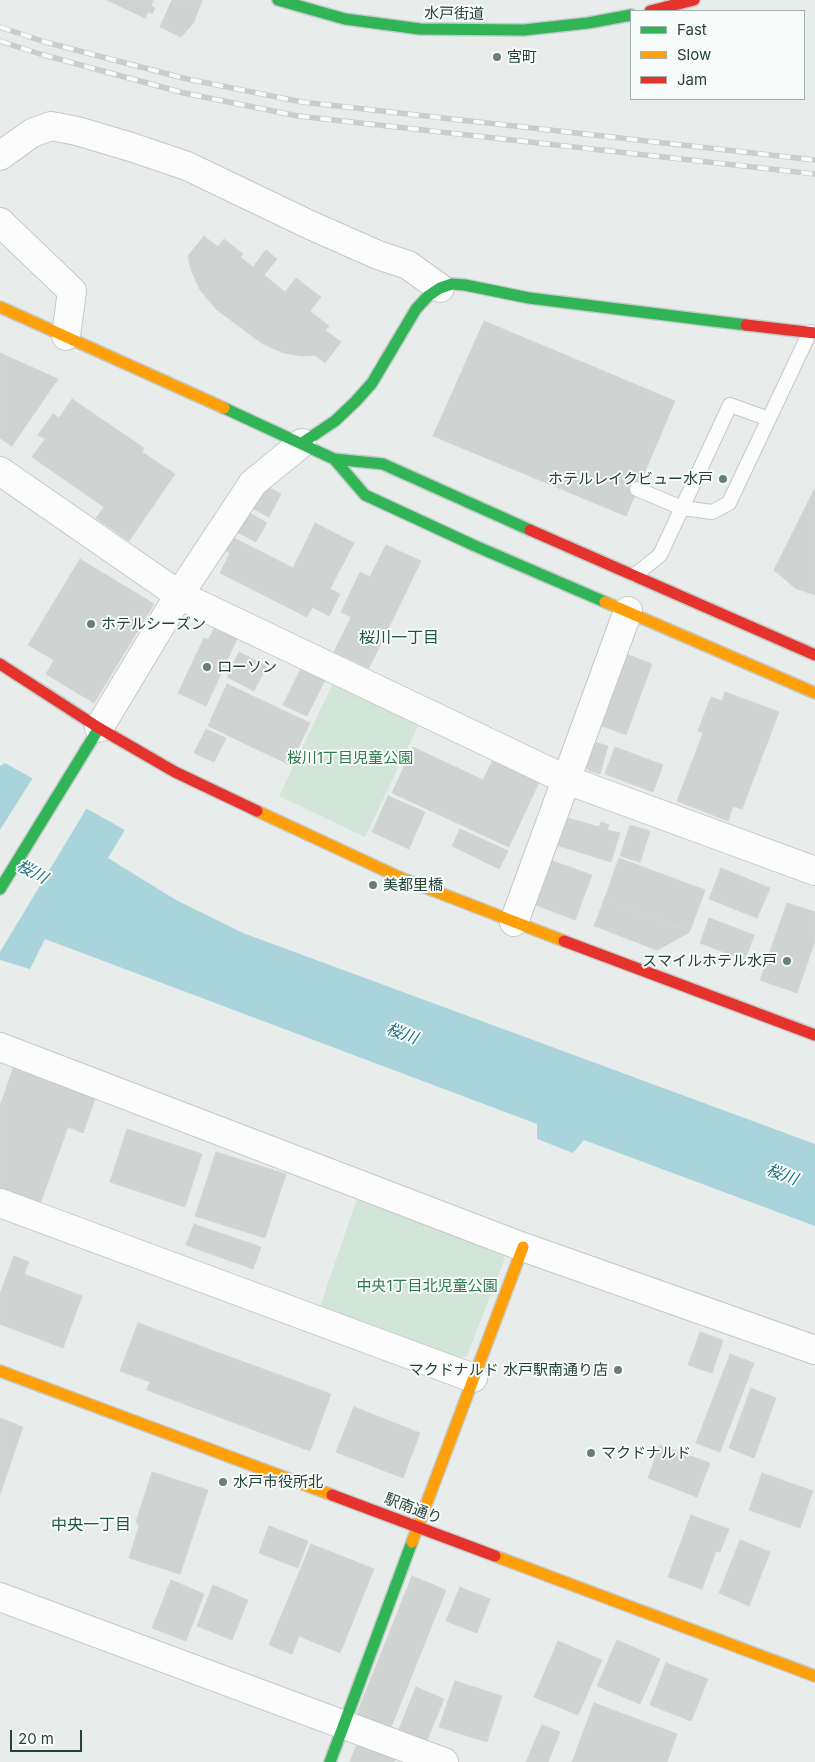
<!DOCTYPE html>
<meta charset="utf-8">
<style>
body{margin:0}
#map{position:relative;width:815px;height:1762px;overflow:hidden;background:#e8edeb;font-family:Inter,sans-serif}
canvas{display:block}
.legend{position:absolute;left:630px;top:10px;width:175px;height:90px;box-sizing:border-box;background:#f7fbf9;border:1px solid #a3b1ad;margin:0;padding:6px 9px;list-style:none;font-size:15px;color:#24423a}
.legend li{display:flex;align-items:center;gap:10px;height:25px}
.legend b{width:25px;border:1px solid #a3b1ad}
.scale{position:absolute;left:10px;top:1730px;width:72px;height:22px;box-sizing:border-box;border:2px solid #24423a;border-top:0;padding-left:6px;font-size:15px;line-height:18px;white-space:nowrap;color:#24423a;-webkit-text-stroke:4px #f7fbf9;paint-order:stroke}
</style>
<div id="map">
<canvas width="815" height="1762"></canvas>
<ul class="legend">
<li><b style="height:6px;background:#30b455"></b>Fast</li>
<li><b style="height:6px;background:#ff9f0a"></b>Slow</li>
<li><b style="height:6px;background:#e5322d"></b>Jam</li>
</ul>
<div class="scale">20 m</div>
</div>
<script>
const g = document.querySelector('canvas').getContext('2d');
g.lineJoin = 'round';
function fillPath(path, color) {
  g.fillStyle = color;
  g.fill(path, 'evenodd');
}
function shape(rows) {
  const path = new Path2D();
  for (const r of rows) {
    path.moveTo(r[0], r[1]);
    for (let i = 2; i < r.length; i += 2) path.lineTo(r[i], r[i + 1]);
  }
  return path;
}
function trace(path, color, width, dash) {
  g.strokeStyle = color;
  g.lineWidth = width;
  g.lineCap = dash ? 'butt' : 'round';
  g.setLineDash(dash || []);
  g.stroke(path);
}
function write(font, color, halo, rows, align = 'center') {
  g.font = font + ' Inter,"Noto Sans JP",sans-serif';
  g.lineWidth = 4;
  g.setLineDash([]);
  g.textBaseline = 'middle';
  g.strokeStyle = halo;
  g.fillStyle = color;
  for (const [text, x, y, turn = 0] of rows) {
    g.save();
    g.translate(x, y);
    g.rotate((+turn || 0) * Math.PI / 180);
    g.textAlign = isNaN(turn) ? turn : align;
    if (halo) g.strokeText(text, 0, 0);
    g.fillText(text, 0, 0);
    g.restore();
  }
}
fillPath(shape([
 [335,679,421,720,365,837,279,796],
 [357,1199,501,1250,505,1258,467,1356,456,1360,319,1309]
]), '#d1e6d8');
fillPath(shape([
 [5,763,125,830,108,858,176,900,243,933,815,1144,815,1226,584,1140,573,1153,537,1139,537,1124,45,939,30,969,0,960,0,766]
]), '#a9d4db');
fillPath(shape([
 [34,776,88,806,0,952,0,830]
]), '#e8edeb');
const building = shape([
 [107,0,153,0,151,6,155,8,152,14,148,12,145,18,107,0],
 [172,0,202,0,194,22,181,37,160,27,172,0],
 [204,236,218,247,224,239,243,254,240,257,253,267,266,250,277,259,264,275,285,292,296,278,321,297,310,311,329,326,325,330,341,342,325,363,315,355,301,356,284,353,263,344,217,310,200,290,191,270,188,256,204,236],
 [484,321,675,401,626,516,433,436,484,321],
 [0,353,58,379,12,446,0,438,0,353],
 [72,399,144,448,142,452,175,474,129,541,96,518,104,507,32,457,45,439,38,435,53,414,59,418,72,399],
 [266,486,281,494,269,517,248,506,266,486],
 [815,488,815,595,795,588,774,570,815,488],
 [244,510,267,523,256,542,233,530,244,510],
 [315,523,354,543,330,589,340,594,329,616,312,607,307,617,220,573,230,553,221,548,228,535,293,568,315,523],
 [386,545,421,561,369,668,334,652,351,617,341,612,360,572,370,577,386,545],
 [80,559,154,604,94,703,46,674,54,660,28,645,80,559],
 [214,629,237,639,206,706,178,693,204,638,208,640,214,629],
 [239,652,267,666,254,691,227,677,239,652],
 [626,654,652,664,626,735,599,725,626,654],
 [301,668,325,680,307,716,283,705,301,668],
 [227,684,310,723,290,765,208,726,227,684],
 [725,692,779,712,742,809,733,806,728,821,677,801,703,733,698,731,711,697,722,701,725,692],
 [206,729,226,738,214,762,194,753,206,729],
 [591,741,608,746,600,774,589,771,584,764,591,741],
 [413,747,483,780,494,757,541,778,509,847,392,793,413,747],
 [615,747,663,765,653,792,605,774,615,747],
 [388,796,425,812,409,849,372,832,388,796],
 [561,816,599,827,601,822,609,825,607,830,620,833,611,862,553,844,561,816],
 [630,825,650,831,640,862,620,856,630,825],
 [460,829,508,851,499,869,452,846,460,829],
 [619,858,705,890,690,931,604,900,619,858],
 [547,859,592,875,575,920,531,903,547,859],
 [721,868,770,888,757,918,709,899,721,868],
 [604,900,690,932,657,950,594,926,604,900],
 [787,903,815,912,815,941,797,993,760,980,787,903],
 [709,918,754,935,745,960,700,943,709,918],
 [14,1066,96,1096,83,1133,68,1127,40,1204,0,1189,0,1106,14,1066],
 [127,1129,202,1154,185,1207,110,1182,127,1129],
 [216,1152,286,1174,265,1238,195,1216,216,1152],
 [194,1224,261,1247,253,1269,186,1245,194,1224],
 [14,1256,29,1262,24,1274,82,1296,63,1348,0,1324,0,1294,14,1256],
 [138,1323,331,1394,310,1451,147,1390,150,1382,120,1371,138,1323],
 [700,1332,723,1340,712,1373,688,1365,700,1332],
 [730,1354,754,1363,720,1452,696,1443,730,1354],
 [751,1388,776,1398,754,1458,729,1448,751,1388],
 [354,1407,420,1433,403,1478,336,1452,354,1407],
 [0,1418,23,1427,0,1494,0,1418],
 [660,1445,710,1463,697,1497,648,1478,660,1445],
 [152,1472,208,1490,180,1574,129,1558,139,1526,136,1522,152,1472],
 [762,1473,813,1491,800,1528,749,1510,762,1473],
 [691,1515,729,1529,720,1552,716,1551,702,1589,668,1577,691,1515],
 [269,1526,308,1541,298,1568,259,1553,269,1526],
 [740,1540,770,1552,749,1606,719,1593,740,1540],
 [311,1544,374,1569,340,1653,299,1636,292,1654,269,1645,311,1544],
 [412,1576,446,1590,390,1730,356,1716,412,1576],
 [171,1580,204,1594,186,1641,152,1628,171,1580],
 [213,1585,248,1600,232,1640,197,1626,213,1585],
 [460,1587,490,1599,477,1633,446,1621,460,1587],
 [617,1640,660,1659,640,1704,597,1686,617,1640],
 [558,1641,602,1660,578,1715,534,1697,558,1641],
 [666,1663,708,1679,691,1721,650,1705,666,1663],
 [455,1681,502,1696,487,1742,439,1727,455,1681],
 [416,1687,444,1699,425,1745,397,1734,416,1687],
 [594,1703,677,1734,667,1762,572,1762,594,1703],
 [542,1725,560,1732,548,1762,526,1762,542,1725],
 [357,1744,396,1758,394,1762,350,1762,357,1744]
]);
fillPath(building, '#cfd4d2');
trace(building, '#d1d6d4', 1);
const lane = shape([
 [637,489,682,508,712,512,729,503,810,332],
 [635,575,660,555,730,405,769,419]
]);
const street = shape([
 [0,156,32,133,51,126,77,131,131,147,187,166,310,225,378,255,408,265,440,288],
 [0,222,72,291,66,336],
 [0,471,179,595,567,780,815,871],
 [99,728,179,595,253,483,302,443],
 [514,922,628,611],
 [0,1047,523,1247,815,1350],
 [0,1203,473,1378],
 [0,1597,444,1762]
]);
const fast = shape([
 [278,0,345,19,420,29,524,30,588,23,631,15],
 [224,408,334,459,383,464,530,530],
 [302,443,335,421,356,401,372,383,416,309,428,296,440,288,452,284,465,285,529,298,746,325],
 [334,459,365,495,473,545,605,602],
 [0,889,99,728],
 [330,1762,412,1542]
]);
const slow = shape([
 [0,307,224,408],
 [605,602,815,693],
 [257,811,401,878,564,941],
 [0,1371,332,1495],
 [412,1542,523,1247],
 [495,1556,815,1676]
]);
const jam = shape([
 [650,11,694,0],
 [746,325,815,333],
 [530,530,815,655],
 [0,664,99,728,175,772,257,811],
 [564,941,815,1035],
 [332,1495,495,1556]
]);
trace(lane, '#c5cac8', 16);
trace(street, '#c5cac8', 30);
trace(fast, '#c3cbc8', 14);
trace(slow, '#c3cbc8', 14);
trace(jam, '#c3cbc8', 14);
trace(lane, '#fcfcfc', 14);
trace(street, '#fcfcfc', 28);
trace(fast, '#30b455', 11);
trace(slow, '#ff9f0a', 11);
trace(jam, '#e5322d', 11);
const rail = shape([
 [0,27,45,42,187,79,302,102,815,160],
 [0,41,40,54,184,93,298,116,815,174]
]);
trace(rail, '#c9cdcc', 5.5);
trace(rail, '#f7fbf9', 4, [11]);
for (const [x, y, r, color] of [
 [497,57,5,"#697e78"],
 [723,479,5,"#697e78"],
 [91,624,5,"#697e78"],
 [207,667,5,"#697e78"],
 [373,885,5,"#697e78"],
 [787,961,5,"#697e78"],
 [618,1370,5,"#697e78"],
 [591,1453,5,"#697e78"],
 [223,1482,5,"#697e78"]
]) {
  const dot = new Path2D();
  dot.arc(x, y, r, 0, 2 * Math.PI);
  g.fillStyle = color;
  g.fill(dot);
  trace(dot, '#f7fbf9', 2);
}
write('15px', '#24423a', '#f7fbf9', [
 ["水戸街道",454,14,1],
 ["駅南通り",413,1509,21]
]);
write('15px', '#24423a', '#f7fbf9', [
 ["宮町",507,57],
 ["ホテルレイクビュー水戸",713,479,"right"],
 ["ホテルシーズン",101,624],
 ["ローソン",217,667],
 ["美都里橋",383,885],
 ["スマイルホテル水戸",777,961,"right"],
 ["マクドナルド 水戸駅南通り店",608,1370,"right"],
 ["マクドナルド",601,1453],
 ["水戸市役所北",233,1482]
], 'left');
write('15px', '#2d7a4b', '#f7fbf9', [
 ["桜川1丁目児童公園",350,758],
 ["中央1丁目北児童公園",427,1286]
]);
write('16px', '#1f5548', '#f7fbf9', [
 ["桜川一丁目",399,638],
 ["中央一丁目",91,1525]
]);
write('italic 16px', '#1c6f80', '#f7fbf9', [
 ["桜川",32,872,28],
 ["桜川",402,1034,20],
 ["桜川",782,1175,20]
]);
</script>
